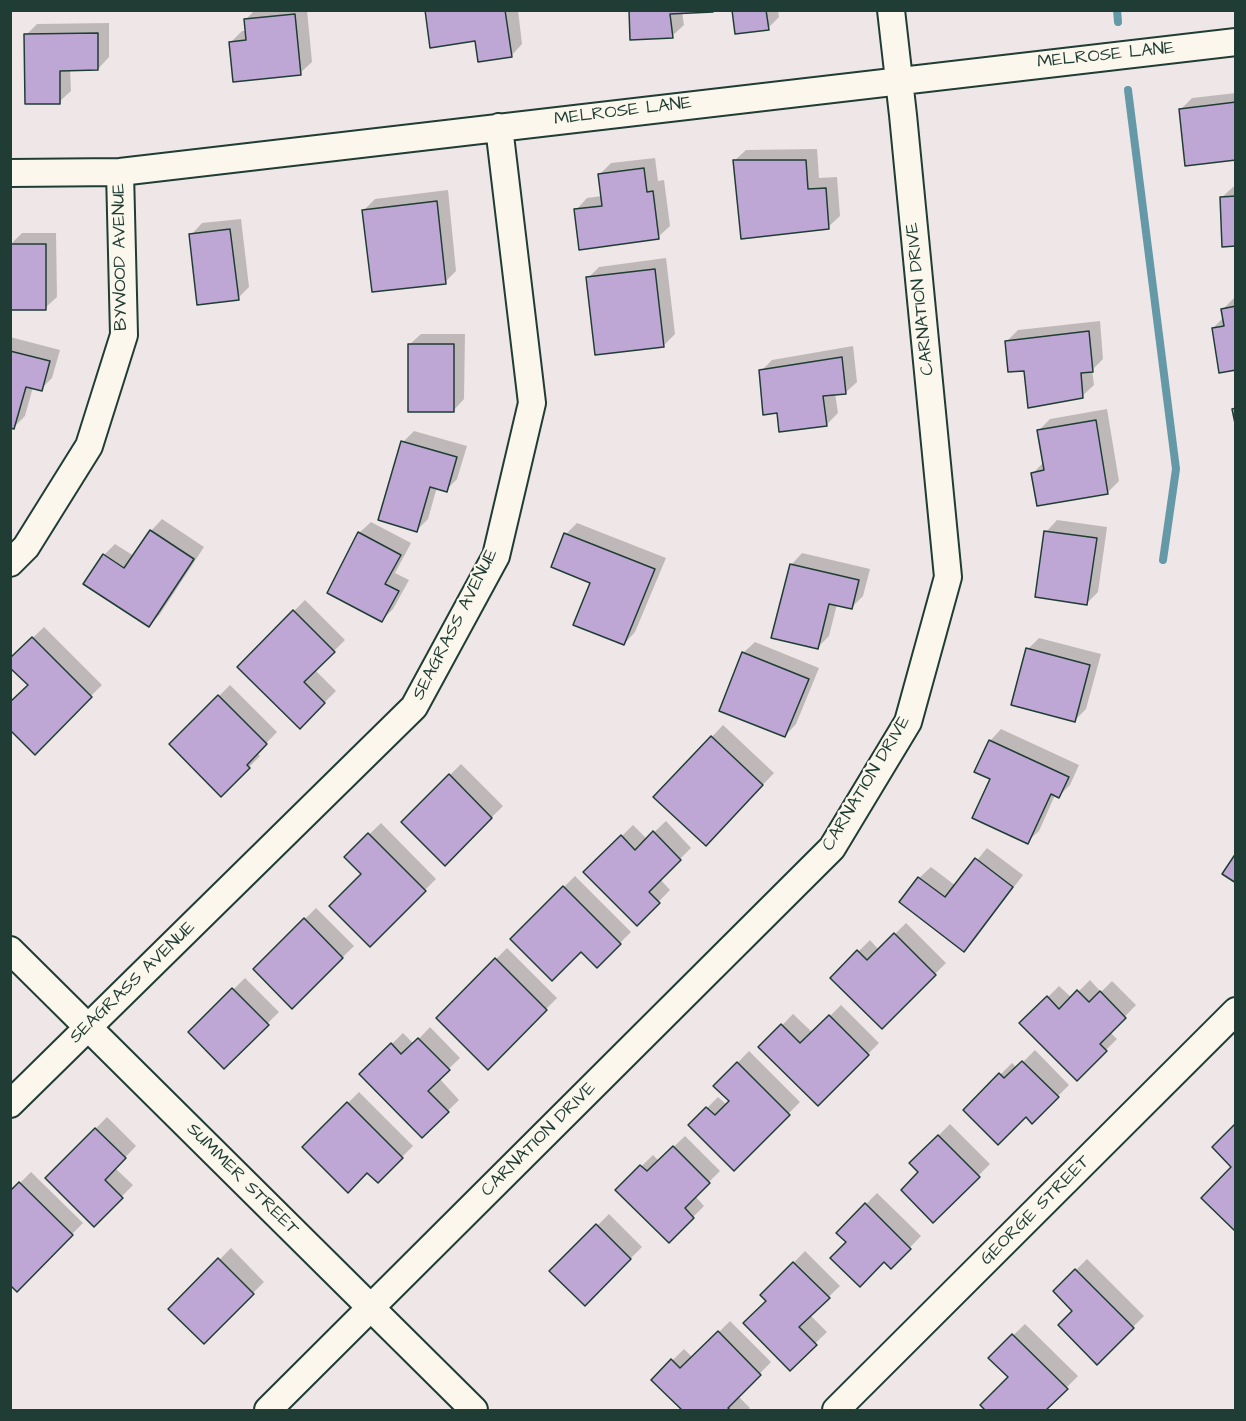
<!DOCTYPE html>
<style>
body{margin:0}
#map{position:relative;width:1246px;height:1421px;overflow:hidden;background:#efe7e7;font-family:"Architects Daughter",sans-serif}
canvas{display:block}
.frame{position:absolute;inset:0;border:12px solid #1f3d34;pointer-events:none}
</style>
<div id="map">
<canvas width="1246" height="1421"></canvas>
<div class="frame"></div>
</div>
<script>
const g = document.querySelector('canvas').getContext('2d');
g.lineJoin = 'round';
function fillPath(path, color) {
  g.fillStyle = color;
  g.fill(path, 'evenodd');
}
function shape(rows) {
  const path = new Path2D();
  for (const r of rows) {
    path.moveTo(r[0], r[1]);
    for (let i = 2; i < r.length; i += 2) path.lineTo(r[i], r[i + 1]);
  }
  return path;
}
function trace(path, color, width, dash) {
  g.strokeStyle = color;
  g.lineWidth = width;
  g.lineCap = dash ? 'butt' : 'round';
  g.setLineDash(dash || []);
  g.stroke(path);
}
function write(font, color, halo, rows, align = 'center') {
  g.font = font + ' "Architects Daughter",sans-serif';
  g.lineWidth = 4.5;
  g.setLineDash([]);
  g.textBaseline = 'middle';
  g.strokeStyle = halo;
  g.fillStyle = color;
  for (const [text, x, y, turn = 0] of rows) {
    g.save();
    g.translate(x, y);
    g.rotate((+turn || 0) * Math.PI / 180);
    g.textAlign = isNaN(turn) ? turn : align;
    if (halo) g.strokeText(text, 0, 0);
    g.fillText(text, 0, 0);
    g.restore();
  }
}
fillPath(shape([
 [255,10,307,10,312,62,300,73,231,42,242,31,247,31,246,19],
 [426,10,518,10,522,44,511,56,477,39],
 [631,10,682,12,684,25,672,36],
 [734,10,778,10,779,17,768,28],
 [109,23,109,57,98,69,70,69,71,91,59,102,26,35,37,24],
 [1236,93,1236,158,1181,109,1192,98],
 [817,149,819,178,837,177,840,216,828,227,734,161,746,150],
 [655,158,658,181,664,180,670,226,658,237,576,210,587,198,602,196,599,175,611,163],
 [1236,186,1236,245,1221,198,1233,187],
 [448,190,456,271,445,282,364,210,375,199],
 [241,219,249,287,238,298,191,235,202,223],
 [22,233,56,233,57,297,45,308,10,245],
 [666,258,675,334,663,346,588,278,599,267],
 [1234,298,1236,298,1236,368,1213,328,1224,317,1223,309],
 [1100,321,1103,359,1092,370,1094,385,1082,396,1025,369,1007,341,1018,330],
 [421,334,465,334,464,399,453,411,409,345],
 [10,337,60,350,52,378,41,389,33,387,25,416,14,427,10,426],
 [853,346,857,382,845,393,835,393,838,413,826,425,778,411,761,371,772,360],
 [1107,409,1119,481,1107,493,1033,473,1044,462,1039,430,1050,419],
 [414,431,467,446,457,479,446,490,437,487,428,519,417,530,403,442],
 [162,519,204,547,160,614,149,626,104,555,115,544,134,556,151,531],
 [1057,520,1107,527,1098,592,1087,603,1046,532],
 [371,522,411,543,395,573,409,580,393,609,382,620,359,533],
 [577,523,666,558,635,632,624,644,566,534],
 [802,553,870,569,863,596,852,607,837,604,829,636,818,647,791,565],
 [305,600,345,640,315,670,336,691,300,727,239,666],
 [44,627,102,685,35,752,30,685,10,660],
 [1039,638,1101,654,1086,709,1075,720,1028,649],
 [755,642,819,668,796,724,785,736,743,653],
 [230,685,277,732,257,753,260,756,221,795,171,744],
 [723,725,774,773,717,833,656,797],
 [1001,729,1079,765,1070,785,1059,796,1055,795,1039,831,1027,842,990,741],
 [461,764,503,806,445,864,403,822],
 [666,821,691,848,660,879,670,890,637,924,586,872,633,825,647,839],
 [381,823,436,879,370,945,363,874,346,857],
 [987,848,1023,875,975,939,964,950,919,878,931,867,956,886],
 [575,876,631,932,597,966,581,950,512,939],
 [316,908,354,946,292,1007,255,969],
 [906,923,946,963,882,1027,832,978,870,940,879,950],
 [507,948,557,998,488,1068,438,1018],
 [245,978,279,1012,224,1067,190,1032],
 [1090,980,1101,992,1112,981,1136,1005,1110,1032,1117,1039,1077,1079,1022,1023,1059,986,1072,998],
 [841,1005,879,1043,818,1104,761,1047,793,1014,813,1033],
 [430,1027,460,1058,439,1078,459,1100,422,1136,361,1074,403,1033,414,1044],
 [1035,1050,1069,1085,1032,1122,1026,1115,965,1110,1012,1063,1017,1068],
 [749,1051,800,1102,734,1169,690,1125,718,1097,727,1105,731,1101,715,1086],
 [359,1092,413,1146,378,1181,367,1171,304,1147],
 [107,1117,136,1146,115,1168,133,1185,94,1225,47,1178],
 [950,1124,990,1164,933,1221,921,1172,911,1163],
 [685,1136,720,1171,695,1196,704,1206,669,1241,617,1190,653,1155,659,1161],
 [31,1172,83,1223,17,1290,10,1193],
 [877,1193,921,1236,891,1267,884,1260,848,1242,838,1233],
 [609,1214,642,1247,585,1304,552,1271],
 [231,1248,264,1282,204,1342,171,1309],
 [805,1251,840,1286,810,1315,827,1332,790,1368,768,1301,762,1295],
 [1087,1259,1144,1316,1097,1363,1074,1311,1055,1291],
 [730,1321,771,1362,738,1396,750,1408,748,1410,684,1410,653,1380,684,1349,693,1358],
 [1025,1324,1078,1376,1044,1410,987,1410,982,1405,1010,1377,990,1358]
]), '#0003');
trace(shape([
 [1117,10,1118,22],
 [1128,90,1176,469,1163,560]
]), '#6599a8', 8);
const building = shape([
 [425,10,505,10,512,57,478,62,475,41,430,48,425,10],
 [629,10,712,10,713,12,670,14,673,38,630,40,629,10],
 [732,10,766,10,769,30,735,34,732,10],
 [295,14,301,75,233,82,229,42,246,40,244,19,295,14],
 [98,33,98,70,60,71,60,104,25,104,24,34,98,33],
 [1236,102,1236,160,1185,166,1179,109,1236,102],
 [733,160,806,160,808,189,826,188,829,229,741,239,733,160],
 [644,168,647,192,653,191,659,239,579,250,574,209,602,206,598,174,644,168],
 [1236,196,1236,246,1222,247,1220,197,1236,196],
 [437,201,446,284,372,292,362,210,437,201],
 [230,229,239,300,197,305,189,234,230,229],
 [10,244,46,244,46,310,10,310,10,244],
 [655,269,664,347,595,355,586,277,655,269],
 [1236,306,1236,370,1219,373,1212,328,1224,326,1221,309,1236,306],
 [1089,331,1093,372,1081,373,1083,398,1028,408,1024,371,1008,372,1005,341,1089,331],
 [408,344,454,344,454,412,408,412,408,344],
 [10,351,50,361,42,391,26,387,14,429,10,428,10,351],
 [842,357,846,394,823,396,827,426,779,432,777,413,763,415,759,370,842,357],
 [1236,408,1236,428,1232,409,1236,408],
 [1096,420,1108,494,1037,506,1031,473,1044,470,1037,430,1096,420],
 [401,441,457,457,447,492,430,487,417,532,378,520,401,441],
 [150,530,194,559,149,627,83,584,103,554,124,568,150,530],
 [1044,531,1097,538,1087,605,1035,597,1044,531],
 [358,532,401,555,385,584,399,591,382,622,327,593,358,532],
 [564,533,655,569,624,645,573,625,590,583,551,567,564,533],
 [790,564,859,580,852,609,829,604,818,649,771,638,790,564],
 [293,610,335,652,304,682,325,703,300,729,237,667,293,610],
 [32,637,92,697,35,755,10,730,10,702,28,685,10,668,10,658,32,637],
 [1026,648,1090,665,1075,722,1011,705,1026,648],
 [742,652,809,679,785,737,719,711,742,652],
 [218,695,267,744,247,765,250,768,221,797,169,744,218,695],
 [711,736,763,785,706,846,653,797,711,736],
 [989,740,1069,777,1059,798,1051,794,1028,844,972,818,990,779,974,772,989,740],
 [449,774,492,818,445,866,401,822,449,774],
 [653,831,681,860,649,892,660,903,637,926,583,872,621,835,635,850,653,831],
 [368,833,426,891,370,947,329,906,361,874,344,857,368,833],
 [1236,853,1236,883,1222,874,1236,853],
 [975,858,1013,887,964,952,899,902,918,877,945,897,975,858],
 [563,886,621,944,597,968,581,952,552,981,510,939,563,886],
 [304,918,343,958,292,1009,253,969,304,918],
 [894,933,936,975,882,1029,830,978,857,950,867,960,894,933],
 [495,958,547,1010,488,1070,436,1018,495,958],
 [232,988,269,1025,224,1069,188,1032,232,988],
 [1077,990,1089,1002,1100,991,1126,1018,1100,1044,1107,1051,1077,1081,1019,1023,1047,996,1059,1009,1077,990],
 [829,1015,869,1055,818,1106,758,1047,781,1024,800,1043,829,1015],
 [418,1038,450,1070,428,1091,449,1112,422,1138,359,1074,391,1043,401,1054,418,1038],
 [1022,1061,1059,1097,1032,1124,1026,1117,998,1145,963,1110,999,1073,1004,1078,1022,1061],
 [737,1062,790,1115,734,1171,688,1125,706,1107,715,1115,729,1101,713,1086,737,1062],
 [347,1102,403,1158,378,1183,367,1173,348,1193,302,1147,347,1102],
 [1236,1123,1236,1232,1201,1198,1231,1167,1212,1147,1236,1123],
 [95,1128,126,1158,105,1180,123,1198,94,1227,45,1178,95,1128],
 [938,1135,980,1177,933,1223,901,1190,918,1172,909,1163,938,1135],
 [673,1146,710,1183,685,1208,694,1218,669,1243,615,1190,640,1165,647,1171,673,1146],
 [19,1182,73,1235,17,1292,10,1285,10,1191,19,1182],
 [865,1203,911,1249,891,1269,884,1262,860,1287,830,1258,846,1242,836,1233,865,1203],
 [596,1224,631,1259,585,1306,549,1271,596,1224],
 [218,1258,254,1294,204,1344,168,1309,218,1258],
 [793,1262,830,1298,799,1327,817,1345,790,1371,743,1323,766,1301,760,1295,793,1262],
 [1075,1269,1134,1328,1097,1365,1058,1325,1072,1311,1053,1291,1075,1269],
 [718,1331,761,1375,728,1408,730,1410,682,1410,651,1380,671,1359,680,1368,718,1331],
 [1012,1334,1068,1389,1046,1410,985,1410,980,1405,1008,1377,988,1358,1012,1334]
]);
fillPath(building, '#bfa7d5');
trace(building, '#1f3d34', 1.5);
const minor = shape([
 [10,173,120,172,1236,42],
 [10,563,26,547,89,446,124,335,120,172],
 [10,950,474,1410],
 [10,1104,414,707,496,556,532,403,499,127],
 [268,1410,832,848,908,722,948,577,903,115,891,10],
 [836,1410,1236,1011]
]);
trace(minor, '#1f3d34', 30);
trace(minor, '#fbf7ec', 26);
write('18px', '#1f3d34', '#fbf7ec', [
 ["MELROSE LANE",1106,56,-6],
 ["MELROSE LANE",623,112,-7],
 ["BYWOOD AVENUE",121,257,-91],
 ["CARNATION DRIVE",921,299,-96],
 ["SEAGRASS AVENUE",456,625,-63],
 ["CARNATION DRIVE",867,784,-59],
 ["SEAGRASS AVENUE",133,983,-44],
 ["CARNATION DRIVE",539,1140,-45],
 ["SUMMER STREET",242,1180,45],
 ["GEORGE STREET",1036,1211,-45]
]);
</script>
